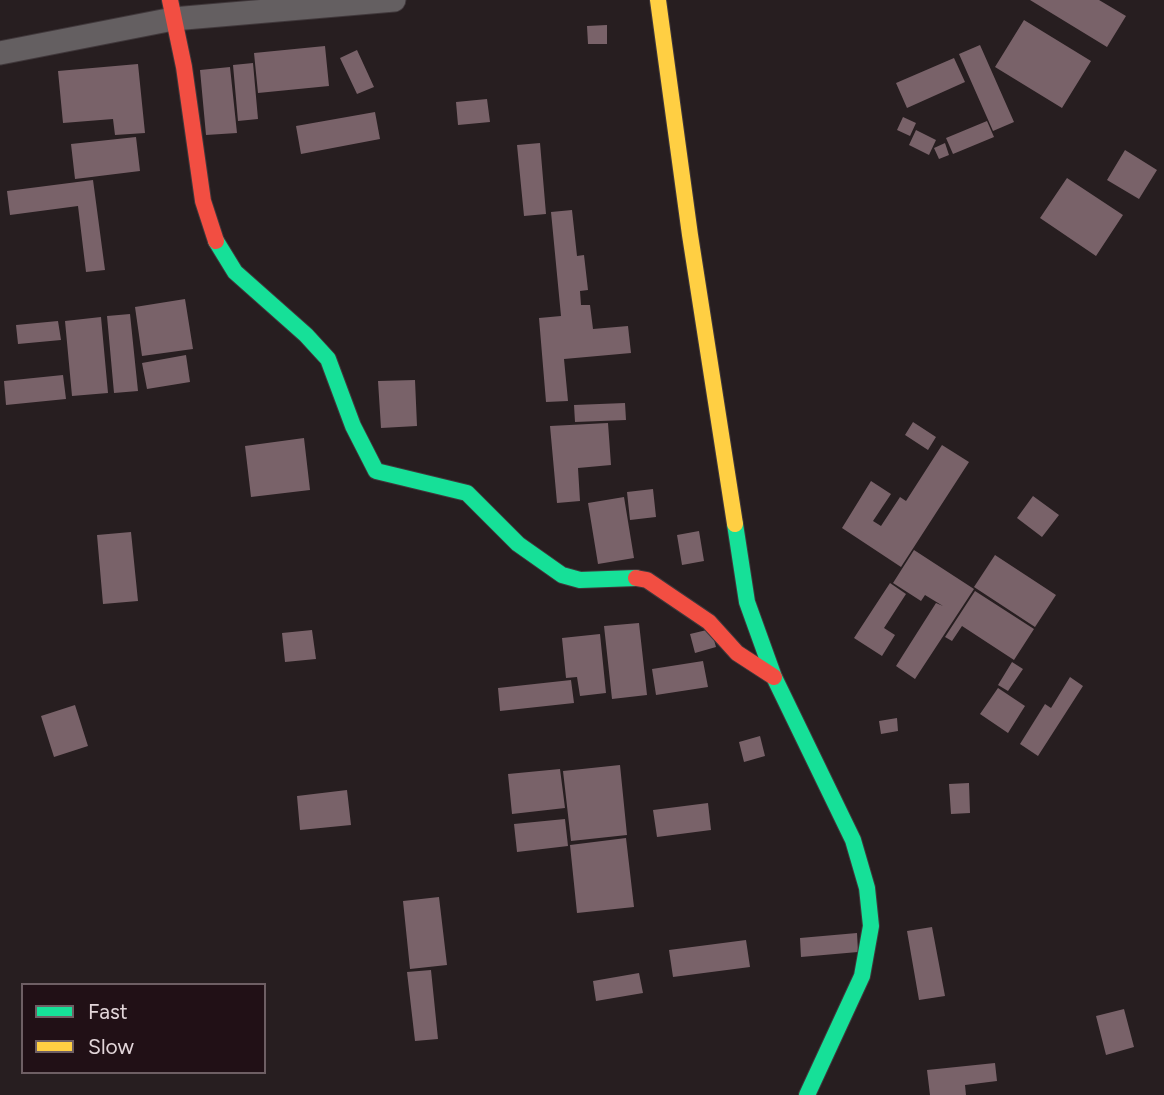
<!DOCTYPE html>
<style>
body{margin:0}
#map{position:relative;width:1164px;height:1095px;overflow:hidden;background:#271e20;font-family:Figtree,sans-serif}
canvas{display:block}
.legend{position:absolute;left:21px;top:983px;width:245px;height:91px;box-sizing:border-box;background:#211016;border:2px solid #6e5f64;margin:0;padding:9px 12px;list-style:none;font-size:21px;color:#e2d5d9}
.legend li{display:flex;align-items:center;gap:14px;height:35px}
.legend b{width:35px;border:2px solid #6e5f64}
</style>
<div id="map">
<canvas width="1164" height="1095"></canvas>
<ul class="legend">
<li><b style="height:9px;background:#16e098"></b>Fast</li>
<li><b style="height:9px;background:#ffcf43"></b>Slow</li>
</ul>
</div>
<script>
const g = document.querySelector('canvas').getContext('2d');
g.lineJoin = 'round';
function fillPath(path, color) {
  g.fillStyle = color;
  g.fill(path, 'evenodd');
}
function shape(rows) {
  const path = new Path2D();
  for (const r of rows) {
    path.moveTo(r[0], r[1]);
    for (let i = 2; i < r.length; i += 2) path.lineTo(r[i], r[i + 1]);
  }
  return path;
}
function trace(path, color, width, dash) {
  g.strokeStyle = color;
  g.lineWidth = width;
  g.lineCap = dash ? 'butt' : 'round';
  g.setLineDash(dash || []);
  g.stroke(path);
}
fillPath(shape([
 [1030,0,1099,0,1126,16,1107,47],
 [1024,20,1091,61,1062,108,995,67],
 [607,25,607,44,588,44,587,26],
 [980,45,1014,122,993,131,959,54],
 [325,46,329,86,258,93,254,53],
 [357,50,374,87,357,94,340,58],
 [954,58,965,82,907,108,896,83],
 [253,63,258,119,238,121,233,65],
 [138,64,145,133,115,135,113,119,63,123,58,71],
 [230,67,237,133,206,135,200,70],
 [487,99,490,122,458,125,456,102],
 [375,112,380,139,301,154,296,126],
 [903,117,916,123,910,136,897,130],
 [987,121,994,137,953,154,946,138],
 [916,130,936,140,929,155,909,145],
 [136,137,140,171,75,179,71,144],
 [540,143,546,214,524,216,517,145],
 [945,143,949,155,939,159,934,148],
 [1125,150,1157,170,1139,199,1107,180],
 [1067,178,1123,215,1096,256,1040,218],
 [93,180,105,270,86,272,78,206,10,215,7,191],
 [572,210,577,256,584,255,588,290,580,291,581,305,590,305,593,329,628,326,631,353,564,359,568,401,546,402,539,318,561,316,551,212],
 [185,299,193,349,142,356,135,307],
 [130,314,138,391,114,393,107,316],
 [101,317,108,393,72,396,65,321],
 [58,321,61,340,18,344,16,325],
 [186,355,190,382,147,389,142,363],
 [63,375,66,399,6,405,4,381],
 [415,380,417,426,381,428,378,381],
 [625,403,626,420,575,422,574,405],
 [913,422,936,437,928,450,905,435],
 [608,423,611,465,578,468,580,501,557,503,550,426],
 [304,438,310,490,251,497,245,446],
 [942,445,969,462,901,567,842,528,871,481,891,494,873,521,881,526,900,497,906,501],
 [653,489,656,517,630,520,627,492],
 [1033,496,1059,515,1042,537,1017,518],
 [624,497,634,558,598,564,588,503],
 [699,531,704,561,682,565,677,535],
 [131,532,138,601,103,604,97,535],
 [914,550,974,589,915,679,896,666,936,603,943,606,925,595,921,601,893,583],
 [995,555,1056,595,1035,627,974,587],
 [890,583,906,594,884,628,895,635,882,656,854,638],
 [975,591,1034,629,1014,660,962,626,952,641,945,637],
 [639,623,647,695,612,699,604,626],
 [711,629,716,647,695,653,690,634],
 [312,630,316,659,285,662,282,633],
 [600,634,606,693,580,696,577,677,566,678,562,638],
 [703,661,708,687,656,695,652,669],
 [1012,662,1023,669,1008,691,998,685],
 [1070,677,1083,686,1038,756,1020,744,1045,704,1051,708],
 [571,680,574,703,500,711,498,688],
 [998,688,1025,706,1008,733,980,714],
 [75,705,88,746,54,757,41,716],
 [897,718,898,731,881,734,879,721],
 [760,736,765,756,744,762,739,742],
 [620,765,627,835,571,841,563,771],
 [560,769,565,808,512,814,508,774],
 [969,783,970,813,951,814,949,784],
 [347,790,351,825,300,830,297,796],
 [708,803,711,830,657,837,653,810],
 [565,819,568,846,517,852,514,824],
 [626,838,634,907,577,913,570,845],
 [439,897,447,965,410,969,403,901],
 [932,927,945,996,919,1000,907,931],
 [857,933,858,952,801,957,800,938],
 [746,940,750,967,673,977,669,950],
 [431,970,438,1039,415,1041,407,972],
 [639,973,643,993,596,1001,593,981],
 [1124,1009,1134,1047,1106,1055,1096,1016],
 [995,1063,997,1081,965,1085,966,1095,930,1095,927,1070]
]), '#796269');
const street = shape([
 [0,53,173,19,394,0]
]);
const fast = shape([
 [216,241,235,272,306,335,328,359,353,426,376,471,467,493,518,544,562,575,580,580,636,578],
 [735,524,747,602,774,677,853,840,867,888,871,926,862,976,807,1095]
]);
const slow = shape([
 [658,0,690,235,735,524]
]);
const jam = shape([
 [170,0,184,67,203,201,216,241],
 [636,578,647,580,709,622,737,653,774,677]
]);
trace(street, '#40383b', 25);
trace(fast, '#40383b', 18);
trace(slow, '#40383b', 18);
trace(jam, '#40383b', 18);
trace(street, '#645f61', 23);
trace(fast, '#16e098', 16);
trace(slow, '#ffcf43', 16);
trace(jam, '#f24e42', 16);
</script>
